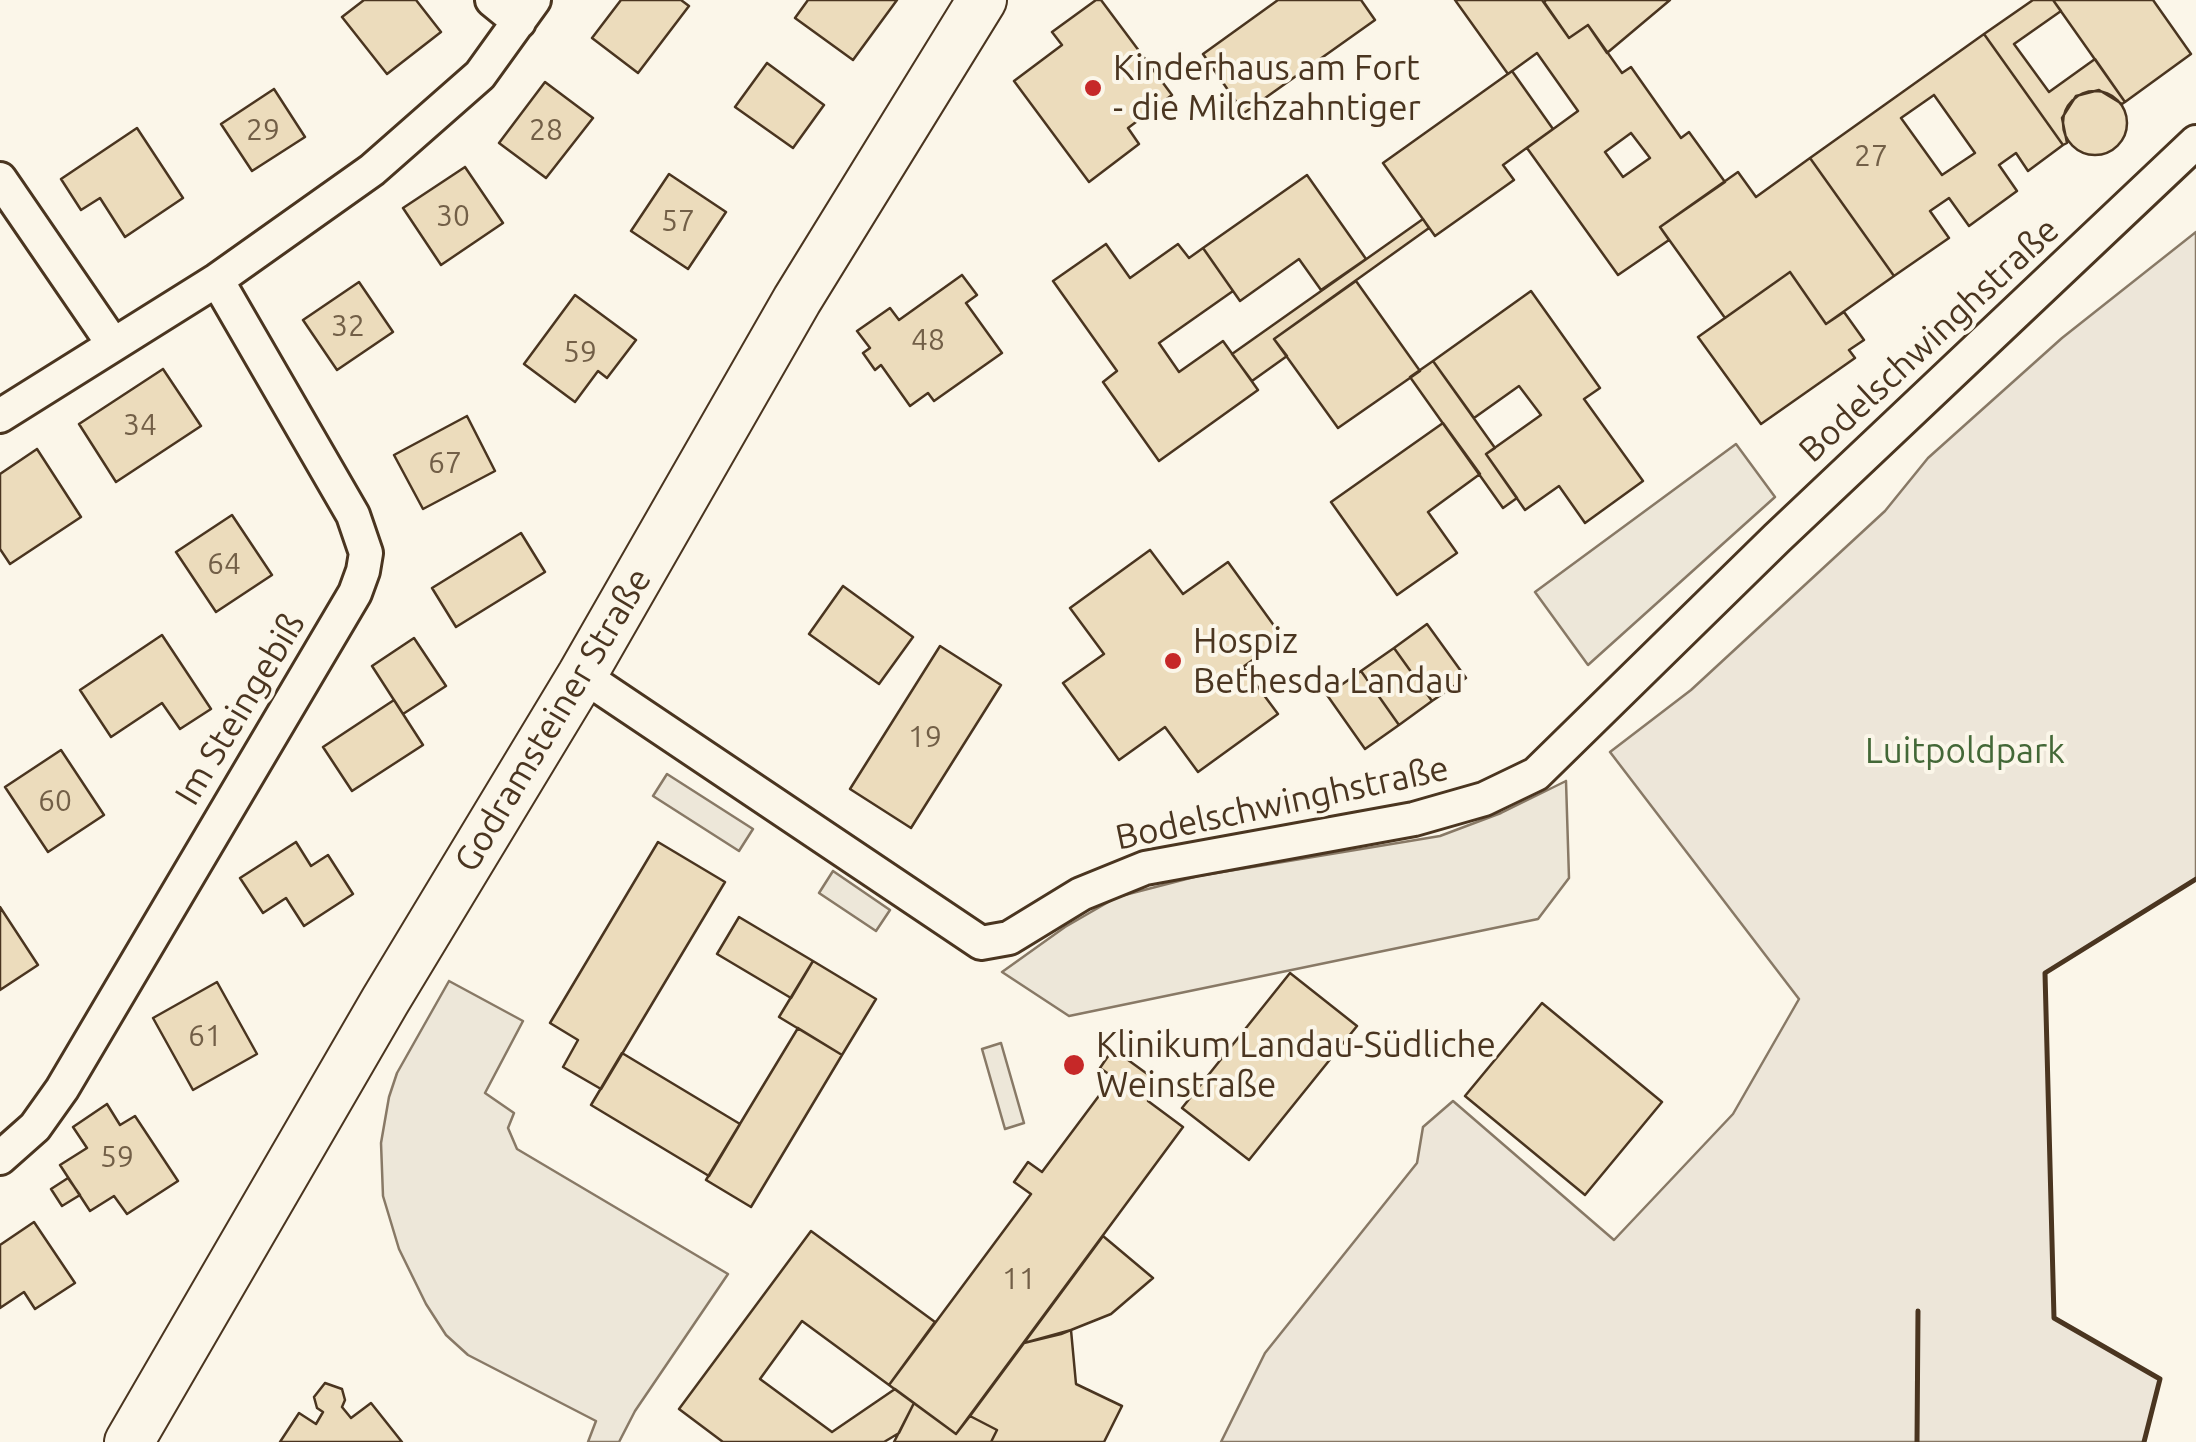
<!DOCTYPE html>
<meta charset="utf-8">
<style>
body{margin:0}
canvas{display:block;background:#fbf6e9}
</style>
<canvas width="2196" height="1442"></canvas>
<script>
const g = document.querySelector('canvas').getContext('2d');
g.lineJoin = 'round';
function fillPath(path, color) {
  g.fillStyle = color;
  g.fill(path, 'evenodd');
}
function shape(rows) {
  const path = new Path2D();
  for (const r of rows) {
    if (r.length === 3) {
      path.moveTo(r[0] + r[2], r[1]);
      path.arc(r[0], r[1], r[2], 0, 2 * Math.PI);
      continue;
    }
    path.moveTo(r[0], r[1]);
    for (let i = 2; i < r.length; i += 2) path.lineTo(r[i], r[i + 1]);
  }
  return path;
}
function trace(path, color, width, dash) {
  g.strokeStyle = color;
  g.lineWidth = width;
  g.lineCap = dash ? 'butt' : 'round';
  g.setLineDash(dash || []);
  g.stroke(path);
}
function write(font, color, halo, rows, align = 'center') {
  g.font = font + ' Ubuntu,sans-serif';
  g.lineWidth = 8;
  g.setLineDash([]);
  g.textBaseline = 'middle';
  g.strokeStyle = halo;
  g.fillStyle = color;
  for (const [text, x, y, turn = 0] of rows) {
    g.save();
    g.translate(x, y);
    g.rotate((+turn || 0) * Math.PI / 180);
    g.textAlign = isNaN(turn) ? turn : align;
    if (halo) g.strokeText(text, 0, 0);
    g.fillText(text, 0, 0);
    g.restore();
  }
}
const green = shape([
 [2196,232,2196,879,2045,973,2054,1317,2160,1379,2144,1442,1221,1442,1265,1353,1417,1163,1423,1127,1453,1101,1614,1240,1733,1114,1799,999,1610,752,1691,690,1885,511,1928,458,2062,338,2196,232]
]);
fillPath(green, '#ede6d9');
trace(green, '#887966', 2.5);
const parking = shape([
 [1736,444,1775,497,1588,665,1535,592,1736,444],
 [667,774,753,829,739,851,653,796,667,774],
 [1566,781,1569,878,1538,919,1069,1016,1002,972,1065,927,1117,897,1198,876,1440,836,1501,813,1566,781],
 [833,871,890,910,876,931,819,893,833,871],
 [449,981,523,1021,485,1093,514,1113,508,1128,517,1149,728,1274,635,1411,619,1442,588,1442,596,1421,468,1355,446,1335,426,1304,399,1249,383,1196,381,1143,389,1097,397,1073,449,981],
 [1001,1043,1024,1123,1005,1129,982,1049,1001,1043]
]);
fillPath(parking, '#ede7d9');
trace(parking, '#887966', 2.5);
const building = shape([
 [364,0,416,0,441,32,387,74,342,17,364,0],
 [621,0,681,0,689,6,638,73,592,38,621,0],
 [808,0,897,0,853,60,795,18,808,0],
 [1096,0,1101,0,1172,95,1128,128,1139,144,1089,182,1014,81,1062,45,1052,32,1096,0],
 [1278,0,1361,0,1375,20,1244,113,1203,54,1278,0],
 [1455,0,1542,0,1569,38,1588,25,1622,73,1631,67,1681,138,1689,132,1725,182,1660,227,1669,240,1618,275,1527,148,1578,111,1537,53,1508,74,1455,0],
 [1631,133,1650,158,1623,177,1605,152,1631,133],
 [1546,0,1670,0,1607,53,1588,25,1569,38,1544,2,1546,0],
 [2033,0,2053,0,2061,11,2014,44,2049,92,2095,59,2125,102,2122,104,2099,90,2076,96,2062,118,2067,143,2063,145,1984,34,2033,0],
 [2053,0,2153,0,2191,54,2125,102,2053,0],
 [1984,34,2063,145,2028,171,2016,153,1999,165,2017,191,1969,226,1949,198,1930,211,1949,238,1894,276,1810,158,1984,34],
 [1934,95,1975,153,1942,175,1901,118,1934,95],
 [767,63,824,105,793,148,735,107,767,63],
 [1512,71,1553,129,1503,165,1514,180,1435,236,1383,163,1512,71],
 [545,82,593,118,546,178,499,143,545,82],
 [274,89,305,137,252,171,221,124,274,89],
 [2095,123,32],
 [137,128,183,198,125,237,100,198,81,210,61,179,137,128],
 [1810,158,1894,276,1826,324,1790,272,1725,318,1660,227,1738,172,1756,197,1810,158],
 [465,167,503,223,441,265,403,208,465,167],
 [669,174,726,212,688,269,631,231,669,174],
 [1307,175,1366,259,1321,290,1299,259,1240,301,1203,248,1307,175],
 [1423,219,1429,228,1274,339,1287,356,1252,381,1232,354,1423,219],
 [1106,244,1130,278,1178,244,1189,258,1203,248,1233,291,1159,343,1179,372,1223,341,1258,390,1159,461,1103,382,1117,371,1053,281,1106,244],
 [1790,272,1826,324,1844,312,1864,340,1849,350,1855,358,1761,424,1698,337,1790,272],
 [962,275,977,295,966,303,1002,353,934,401,928,393,910,406,881,365,875,370,863,353,870,348,857,331,890,308,899,320,962,275],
 [1356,281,1420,371,1338,428,1274,339,1356,281],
 [359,282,393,332,337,370,303,320,359,282],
 [1531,291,1600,388,1584,399,1643,481,1585,523,1559,486,1525,510,1486,454,1541,415,1519,386,1474,418,1433,361,1531,291],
 [575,295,636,340,607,378,598,371,575,402,524,364,575,295],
 [1433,361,1495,448,1486,454,1517,498,1503,508,1410,377,1433,361],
 [163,369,201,426,116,482,79,424,163,369],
 [467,416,495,471,423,509,394,455,467,416],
 [1443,423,1480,474,1428,512,1457,553,1397,595,1331,502,1443,423],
 [37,449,81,517,10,564,0,549,0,474,37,449],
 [232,515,272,575,216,612,176,552,232,515],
 [521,533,545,572,456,627,432,588,521,533],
 [1150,550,1183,594,1228,562,1283,638,1243,667,1278,714,1198,772,1165,727,1119,760,1063,683,1104,654,1070,608,1150,550],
 [843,586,913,637,879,684,809,634,843,586],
 [1427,624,1466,678,1432,701,1394,648,1427,624],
 [162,635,211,709,180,729,162,703,111,737,80,690,162,635],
 [414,638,446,686,403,714,372,666,414,638],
 [940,646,1001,685,911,828,850,789,940,646],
 [1394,648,1432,701,1399,725,1361,671,1394,648],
 [1361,671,1399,725,1365,749,1327,695,1361,671],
 [394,700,423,745,352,791,323,747,394,700],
 [61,750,104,815,48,852,5,787,61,750],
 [296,842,311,866,328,855,353,894,304,926,286,898,263,913,240,878,296,842],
 [658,842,725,882,601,1089,563,1067,578,1040,550,1023,658,842],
 [0,907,38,965,0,990,0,907],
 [739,917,813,961,791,998,717,954,739,917],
 [813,961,876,999,842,1055,779,1017,813,961],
 [1290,973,1357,1026,1249,1160,1182,1108,1290,973],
 [217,982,257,1054,193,1090,153,1018,217,982],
 [1542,1003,1662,1102,1585,1195,1465,1096,1542,1003],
 [798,1028,842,1055,751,1207,706,1180,798,1028],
 [1113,1049,1161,1084,1148,1101,1183,1127,956,1434,889,1385,1031,1194,1014,1182,1028,1162,1042,1172,1113,1077,1100,1068,1113,1049],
 [622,1053,740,1124,709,1176,591,1105,622,1053],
 [107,1104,120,1125,135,1116,178,1181,127,1214,114,1196,90,1211,60,1165,87,1148,73,1127,107,1104],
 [68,1178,80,1195,62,1206,51,1189,68,1178],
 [34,1222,75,1283,35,1309,24,1292,0,1308,0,1245,34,1222],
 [811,1231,935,1322,889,1385,802,1321,760,1379,832,1432,895,1389,914,1403,899,1433,884,1442,723,1442,679,1409,811,1231],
 [1103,1236,1153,1278,1111,1314,1061,1334,1024,1343,1103,1236],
 [1071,1330,1076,1384,1122,1406,1104,1442,991,1442,997,1430,970,1416,1024,1343,1071,1330],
 [325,1383,342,1389,345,1400,342,1407,351,1418,371,1403,402,1442,280,1442,299,1413,316,1424,323,1412,317,1408,314,1397,325,1383],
 [914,1403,956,1434,970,1416,997,1430,991,1442,894,1442,914,1403]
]);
fillPath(building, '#ecdcbc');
trace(building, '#4a3520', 2.5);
const street = shape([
 [492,0,519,22],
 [0,179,113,344],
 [0,416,217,280,372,170,480,75,534,0],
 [582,675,981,943,1009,938,1081,894,1145,868,1414,819,1484,799,1536,774,1777,538,2196,142],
 [0,1158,35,1127,62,1089,355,593,363,571,366,553,353,515,217,280]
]);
const secondary = shape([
 [129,1442,385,1001,582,675,797,300,982,0]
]);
trace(street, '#4a3520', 38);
trace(secondary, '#4a3520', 52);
trace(street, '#fbf6e9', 32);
trace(secondary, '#fbf6e9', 48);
trace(shape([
 [1917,1442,1918,1311],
 [2144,1442,2160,1379,2054,1318,2045,973,2196,879]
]), '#4a3520', 5);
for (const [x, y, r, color] of [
 [1093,88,10,"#c62828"],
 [1173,661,10,"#c62828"],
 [1074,1065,12,"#c62828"]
]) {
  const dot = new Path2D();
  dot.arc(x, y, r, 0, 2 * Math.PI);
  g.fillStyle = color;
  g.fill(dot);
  trace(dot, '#fbf6e9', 4);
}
write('30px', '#725f47', null, [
 ["29",263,130],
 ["28",546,130],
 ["27",1871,156],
 ["30",453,216],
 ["57",678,221],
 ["32",348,326],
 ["48",928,340],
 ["59",580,352],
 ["34",140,425],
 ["67",445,463],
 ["64",224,564],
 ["19",925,737],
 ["60",55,801],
 ["61",205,1036],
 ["59",117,1157],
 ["11",1019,1279]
]);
write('35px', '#4a3520', '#fbf6e9', [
 ["Kinderhaus am Fort",1113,68],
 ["- die Milchzahntiger",1113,108],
 ["Hospiz",1193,641],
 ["Bethesda Landau",1193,681],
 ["Klinikum Landau-Südliche",1096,1045],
 ["Weinstraße",1096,1085]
], 'left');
write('35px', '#4a3520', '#fbf6e9', [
 ["Bodelschwinghstraße",1929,340,-43],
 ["Im Steingebiß",240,709,-59],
 ["Godramsteiner Straße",553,720,-59],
 ["Bodelschwinghstraße",1282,803,-12]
]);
write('35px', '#436837', '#fbf6e9', [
 ["Luitpoldpark",1965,751]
]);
</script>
